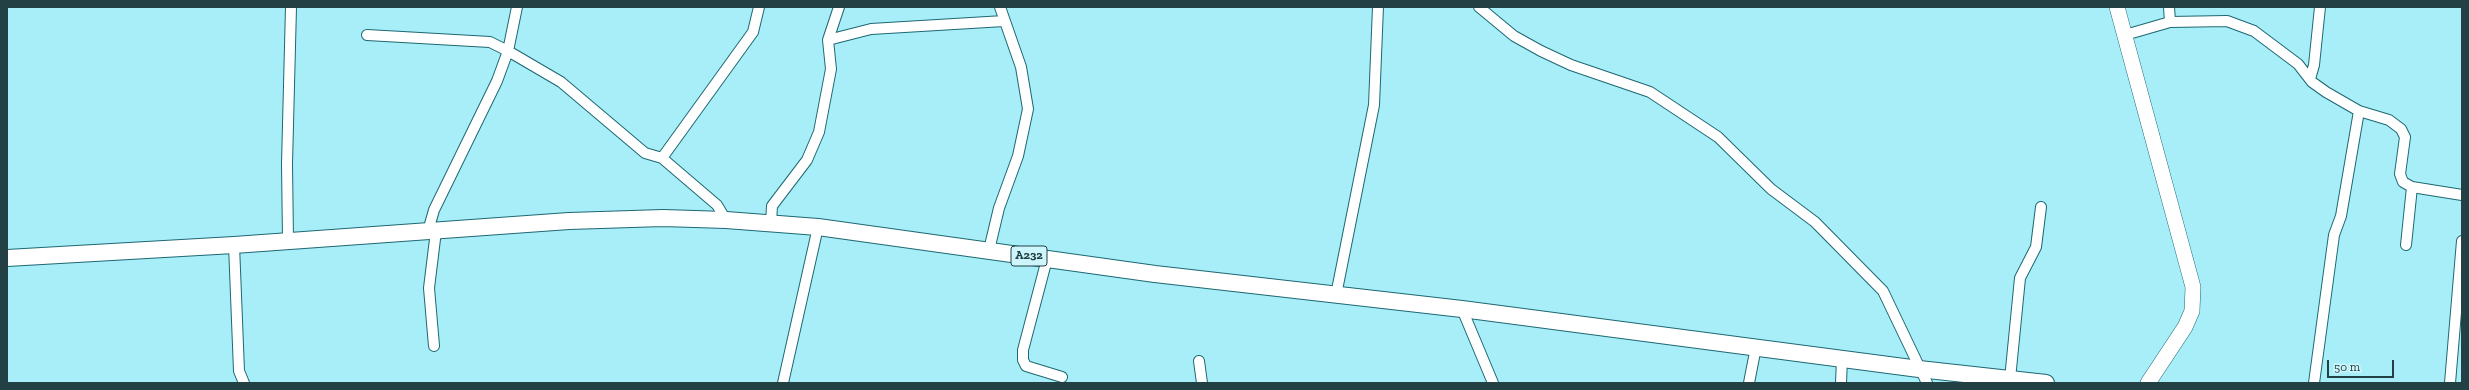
<!DOCTYPE html>
<style>
body{margin:0}
#map{position:relative;width:2469px;height:390px;overflow:hidden;background:#a7eef9;font-family:"Zilla Slab",serif}
canvas{display:block}
.frame{position:absolute;inset:0;border:8px solid #234045;pointer-events:none}
.scale{position:absolute;left:2327px;top:360px;width:67px;height:18px;box-sizing:border-box;border:2px solid #234045;border-top:0;padding-left:5px;font-size:12px;line-height:14px;white-space:nowrap;color:#234045;-webkit-text-stroke:3px #cdf6fc;paint-order:stroke}
</style>
<div id="map">
<canvas width="2469" height="390"></canvas>
<div class="frame"></div>
<div class="scale">50 m</div>
</div>
<script>
const g = document.querySelector('canvas').getContext('2d');
g.lineJoin = 'round';
function shape(rows) {
  const path = new Path2D();
  for (const r of rows) {
    path.moveTo(r[0], r[1]);
    for (let i = 2; i < r.length; i += 2) path.lineTo(r[i], r[i + 1]);
  }
  return path;
}
function trace(path, color, width, dash) {
  g.strokeStyle = color;
  g.lineWidth = width;
  g.lineCap = dash ? 'butt' : 'round';
  g.setLineDash(dash || []);
  g.stroke(path);
}
function write(font, color, halo, rows, align = 'center') {
  g.font = font + ' "Zilla Slab",serif';
  g.lineWidth = 3.5;
  g.setLineDash([]);
  g.textBaseline = 'middle';
  g.strokeStyle = halo;
  g.fillStyle = color;
  for (const [text, x, y, turn = 0] of rows) {
    g.save();
    g.translate(x, y);
    g.rotate((+turn || 0) * Math.PI / 180);
    g.textAlign = isNaN(turn) ? turn : align;
    if (halo) g.strokeText(text, 0, 0);
    g.fillText(text, 0, 0);
    g.restore();
  }
}
const street = shape([
 [1479,7,1514,36,1541,51,1571,65,1650,92,1718,137,1771,189,1815,222,1883,291,1927,383],
 [2169,7,2170,22],
 [367,35,490,42,508,51,561,82,645,153,662,158,717,205,726,220],
 [2125,35,2170,22,2227,21,2254,31,2298,64,2312,82,2326,92,2359,111,2389,120,2401,129,2405,137,2400,174,2403,182,2412,187,2462,195],
 [828,40,871,29,1004,21],
 [2310,79,2314,65,2320,7],
 [662,158,753,32,759,7],
 [771,223,772,206,807,160,819,132,831,69,828,40,839,7],
 [428,231,434,210,497,81,508,51,517,7],
 [288,240,287,164,291,7],
 [234,245,239,371,244,383],
 [2406,245,2412,187],
 [989,250,999,208,1018,156,1028,109,1021,67,1000,7],
 [1047,259,1023,350,1023,360,1026,366,1062,377],
 [1336,295,1374,105,1378,7],
 [1462,309,1493,383],
 [434,346,429,288,436,231],
 [1199,361,1202,383],
 [2010,379,2020,278,2036,247,2041,207],
 [783,383,818,227],
 [1749,383,1756,347],
 [1841,383,1842,359],
 [2314,383,2334,235,2341,216,2359,111],
 [2450,383,2462,241]
]);
const secondary = shape([
 [2117,7,2193,287,2192,311,2185,327,2148,383]
]);
const primary = shape([
 [7,258,234,245,569,221,663,218,726,220,818,227,1155,274,1462,309,1919,369,2046,383]
]);
trace(street, '#1d6872', 12);
trace(secondary, '#1d6872', 16);
trace(primary, '#1d6872', 18);
trace(street, '#fff', 10);
trace(secondary, '#fff', 15);
trace(primary, '#fff', 16);
for (const [x, y, w] of [
 [1029,256,36]
]) {
  const box = new Path2D();
  box.roundRect(x - w / 2, y - 10, w, 20, 3);
  g.fillStyle = '#cdf6fc';
  g.fill(box);
  trace(box, '#234045', 1);
}
write('bold 12px', '#234045', null, [
 ["A232",1029,256]
]);
</script>
